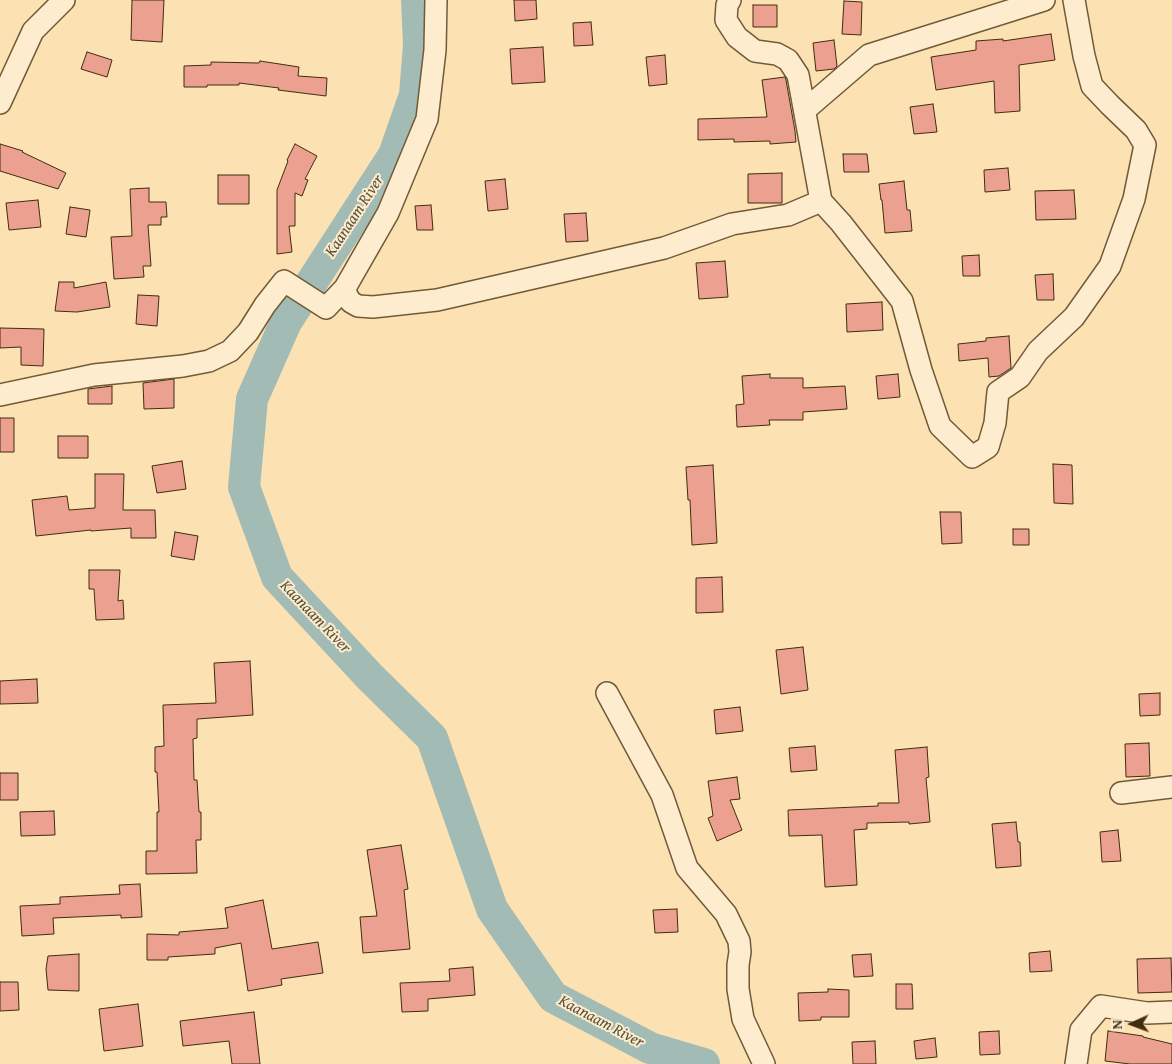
<!DOCTYPE html>
<style>
body{margin:0}
#map{position:relative;width:1172px;height:1064px;overflow:hidden;background:#fce1b3;font-family:"Gentium Book Plus",serif}
canvas{display:block}
.north{position:absolute;left:1107px;top:999px;width:50px;height:50px;-webkit-text-stroke:4px #fdecce;paint-order:stroke;rotate:268deg;font-size:14px;font-weight:700;line-height:20px;text-align:center;color:#412d0f}
.north::after{content:'';display:block;margin:auto;width:18px;height:22px;background:#412d0f;clip-path:polygon(50% 0,100% 100%,50% 72%,0 100%)}
</style>
<div id="map">
<canvas width="1172" height="1064"></canvas>
<div class="north">N</div>
</div>
<script>
const g = document.querySelector('canvas').getContext('2d');
g.lineJoin = 'round';
function shape(rows) {
  const path = new Path2D();
  for (const r of rows) {
    path.moveTo(r[0], r[1]);
    for (let i = 2; i < r.length; i += 2) path.lineTo(r[i], r[i + 1]);
  }
  return path;
}
function trace(path, color, width, dash) {
  g.strokeStyle = color;
  g.lineWidth = width;
  g.lineCap = dash ? 'butt' : 'round';
  g.setLineDash(dash || []);
  g.stroke(path);
}
function fillPath(path, color) {
  g.fillStyle = color;
  g.fill(path, 'evenodd');
}
function write(font, color, halo, rows, align = 'center') {
  g.font = font + ' "Gentium Book Plus",serif';
  g.lineWidth = 4;
  g.setLineDash([]);
  g.textBaseline = 'middle';
  g.strokeStyle = halo;
  g.fillStyle = color;
  for (const [text, x, y, turn = 0] of rows) {
    g.save();
    g.translate(x, y);
    g.rotate((+turn || 0) * Math.PI / 180);
    g.textAlign = isNaN(turn) ? turn : align;
    if (halo) g.strokeText(text, 0, 0);
    g.fillText(text, 0, 0);
    g.restore();
  }
}
trace(shape([
 [417,0,419,45,415,95,394,155,286,322,252,399,244,487,277,577,370,677,432,738,492,909,553,997,650,1048,704,1064]
]), '#a2bbb5', 32);
const building = shape([
 [132,0,164,0,162,42,131,40,132,0],
 [514,0,536,0,537,19,515,21,514,0],
 [844,1,862,2,861,35,842,34,844,1],
 [753,5,777,5,777,27,753,27,753,5],
 [591,22,593,45,574,46,573,23,591,22],
 [1051,34,1055,60,1019,65,1020,111,995,113,994,81,936,90,931,57,976,50,976,41,1003,39,1003,41,1051,34],
 [834,40,837,66,834,69,816,71,813,43,834,40],
 [543,47,545,82,512,84,510,49,543,47],
 [87,52,112,60,107,77,81,69,87,52],
 [665,55,667,84,649,86,646,57,665,55],
 [260,61,299,67,298,76,327,78,326,96,278,90,279,88,239,83,239,85,207,85,207,87,184,87,184,66,211,65,211,62,259,63,260,61],
 [785,77,786,80,795,131,796,142,770,144,770,141,734,142,734,139,698,140,698,119,767,117,762,80,785,77],
 [933,104,937,132,914,134,910,107,933,104],
 [0,144,23,151,22,152,66,173,58,189,0,171,0,144],
 [295,144,317,156,305,179,308,180,302,196,295,193,295,226,289,226,292,252,277,254,277,190,288,161,287,160,295,144],
 [843,154,867,154,869,172,844,172,843,154],
 [1008,168,1010,190,985,192,984,170,1008,168],
 [782,173,782,203,748,203,748,174,782,173],
 [218,175,249,175,249,204,218,204,218,175],
 [505,179,508,209,488,211,485,181,505,179],
 [904,181,907,210,910,210,912,231,885,233,882,200,881,200,879,184,904,181],
 [149,188,149,202,166,202,167,217,161,217,161,225,148,225,151,266,143,266,144,277,114,279,111,237,132,236,130,189,149,188],
 [1074,190,1076,219,1036,220,1035,191,1074,190],
 [38,200,41,227,9,230,6,203,38,200],
 [431,205,433,230,417,230,415,206,431,205],
 [70,207,90,210,86,237,66,234,70,207],
 [586,213,588,241,566,242,564,214,586,213],
 [979,255,980,276,963,276,962,256,979,255],
 [725,261,728,297,699,299,696,263,725,261],
 [1053,274,1054,300,1037,300,1035,275,1053,274],
 [59,282,74,282,74,288,106,282,110,307,77,312,55,311,59,282],
 [138,295,159,296,157,326,136,324,138,295],
 [882,302,883,330,847,332,846,304,882,302],
 [0,328,44,329,43,366,21,365,21,347,0,348,0,328],
 [1009,336,1011,368,999,376,989,377,988,358,959,361,958,344,986,341,986,338,1009,336],
 [770,374,770,378,803,378,803,388,845,386,847,409,803,412,803,420,769,420,770,425,737,427,736,405,744,404,742,376,770,374],
 [898,374,900,397,878,399,876,376,898,374],
 [174,379,174,408,144,409,143,383,174,379],
 [112,386,112,404,88,404,88,389,112,386],
 [0,418,14,418,14,452,0,452,0,418],
 [58,436,88,436,88,458,58,458,58,436],
 [182,461,186,489,157,493,152,466,182,461],
 [1053,464,1072,465,1073,504,1054,503,1053,464],
 [713,465,717,543,692,545,690,500,688,500,686,467,713,465],
 [95,474,124,474,123,510,155,510,156,538,131,538,131,528,91,531,91,530,36,536,32,500,67,496,69,510,95,508,95,474],
 [940,512,961,512,962,543,942,544,940,512],
 [1013,529,1029,529,1029,545,1013,545,1013,529],
 [175,532,198,536,194,560,171,556,175,532],
 [89,570,120,570,118,601,123,600,124,619,96,620,94,589,89,589,89,570],
 [722,577,723,612,696,613,696,578,722,577],
 [803,647,808,690,781,694,776,650,803,647],
 [250,661,253,715,197,719,197,738,193,739,194,780,197,780,199,812,201,812,201,840,196,840,197,873,146,874,146,851,157,851,157,812,159,812,157,772,155,772,155,747,164,746,163,705,216,703,214,663,250,661],
 [37,679,38,703,0,704,0,681,37,679],
 [1160,693,1160,715,1140,716,1139,694,1160,693],
 [740,707,743,731,716,734,714,710,740,707],
 [1149,743,1150,776,1126,777,1125,744,1149,743],
 [815,746,817,770,791,772,789,748,815,746],
 [927,747,929,777,926,778,930,822,909,824,909,822,867,823,867,829,854,830,857,885,825,887,822,835,789,836,788,810,878,806,878,803,899,803,895,750,927,747],
 [0,773,18,773,18,800,0,800,0,773],
 [737,777,740,799,730,800,742,830,717,841,708,818,713,816,708,781,737,777],
 [54,811,55,835,21,836,20,812,54,811],
 [1016,822,1018,842,1020,842,1021,866,996,868,992,824,1016,822],
 [1118,830,1121,861,1102,862,1100,832,1118,830],
 [401,845,408,889,404,890,410,949,363,953,360,917,377,916,367,850,401,845],
 [140,884,142,917,121,918,121,915,53,918,54,934,22,936,20,906,60,904,60,897,120,894,119,885,140,884],
 [263,900,272,949,318,942,323,973,281,979,282,985,248,991,241,943,215,948,215,954,168,957,168,960,147,960,147,934,179,935,179,932,228,928,225,908,263,900],
 [677,909,678,932,655,933,653,910,677,909],
 [1050,951,1052,971,1030,972,1029,953,1050,951],
 [79,954,79,991,48,990,46,969,48,956,79,954],
 [871,954,873,976,854,977,852,955,871,954],
 [1171,958,1172,992,1138,993,1137,959,1171,958],
 [473,967,475,995,428,999,428,1011,402,1012,400,983,450,981,449,969,473,967],
 [0,982,18,982,19,1010,0,1011,0,982],
 [896,984,912,984,913,1009,896,1009,896,984],
 [828,989,849,990,849,1017,821,1017,821,1020,799,1021,798,993,828,992,828,989],
 [138,1004,143,1046,104,1051,99,1009,138,1004],
 [254,1012,260,1064,232,1064,229,1041,183,1046,180,1021,254,1012],
 [999,1031,1000,1054,980,1055,979,1032,999,1031],
 [1108,1031,1143,1036,1143,1037,1172,1044,1172,1064,1130,1064,1105,1061,1108,1031],
 [935,1038,937,1057,916,1059,914,1041,935,1038],
 [875,1041,876,1064,853,1064,852,1042,875,1041]
]);
fillPath(building, '#eba090');
trace(building, '#412d0f', 1);
const minor = shape([
 [730,0,727,5,726,20,737,37,755,51,777,54,788,60,798,75,821,201,841,223,902,301,921,370,940,426,972,457,988,447,995,423,998,392,1020,377,1038,351,1074,317,1110,266,1134,199,1145,145,1136,130,1110,105,1092,86,1084,56,1074,0],
 [0,103,33,31,64,0],
 [805,110,869,55,1044,0],
 [345,288,347,296,351,302,358,306,373,307,437,300,664,248,732,224,788,215,821,201],
 [0,395,94,375,183,366,209,361,230,351,248,332,265,305,284,281,326,308,345,288,388,213,427,119,435,50,436,0],
 [607,693,662,795,687,868,726,914,739,941,740,952,738,965,738,989,743,1019,764,1064],
 [1121,793,1172,787],
 [1076,1064,1081,1030,1101,1006,1147,1013,1172,1012]
]);
trace(minor, '#705a38', 24);
trace(minor, '#fdecce', 21);
write('italic 16px', '#595038', '#fdecce', [
 ["Kaanaam River",355,216,-57],
 ["Kaanaam River",315,617,46],
 ["Kaanaam River",601,1022,28]
]);
</script>
